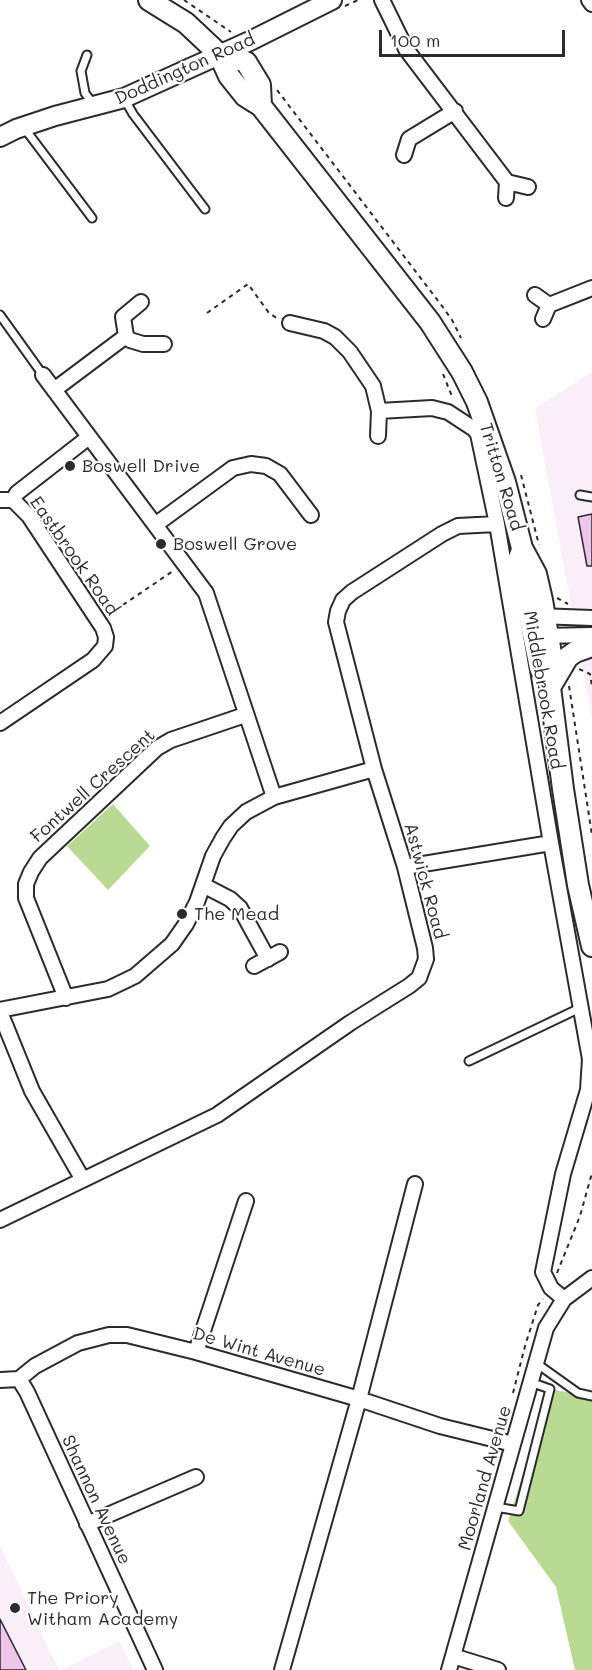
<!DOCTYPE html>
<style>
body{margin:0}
#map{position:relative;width:592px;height:1670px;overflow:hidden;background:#fff;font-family:Mali,sans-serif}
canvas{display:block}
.scale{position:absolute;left:379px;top:30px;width:186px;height:27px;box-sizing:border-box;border:3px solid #2b2b2b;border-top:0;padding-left:8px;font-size:18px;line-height:21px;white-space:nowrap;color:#2b2b2b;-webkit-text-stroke:4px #fff;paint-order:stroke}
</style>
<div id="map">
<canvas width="592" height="1670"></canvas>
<div class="scale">100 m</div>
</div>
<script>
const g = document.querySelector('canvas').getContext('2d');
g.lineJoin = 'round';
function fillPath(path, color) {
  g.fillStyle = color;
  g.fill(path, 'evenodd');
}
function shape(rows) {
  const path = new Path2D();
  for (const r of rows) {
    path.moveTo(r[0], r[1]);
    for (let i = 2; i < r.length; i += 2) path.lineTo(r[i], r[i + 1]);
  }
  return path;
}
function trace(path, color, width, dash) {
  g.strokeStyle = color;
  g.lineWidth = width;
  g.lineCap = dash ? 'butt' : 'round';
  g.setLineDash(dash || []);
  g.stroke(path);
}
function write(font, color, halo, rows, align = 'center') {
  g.font = font + ' Mali,sans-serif';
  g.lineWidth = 4.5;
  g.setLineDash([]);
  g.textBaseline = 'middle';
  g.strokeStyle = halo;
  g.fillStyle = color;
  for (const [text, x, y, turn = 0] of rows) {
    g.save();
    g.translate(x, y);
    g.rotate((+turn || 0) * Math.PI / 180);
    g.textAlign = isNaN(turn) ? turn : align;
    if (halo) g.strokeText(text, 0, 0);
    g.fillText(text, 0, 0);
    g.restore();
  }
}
fillPath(shape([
 [592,372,592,719,535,408],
 [0,1546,59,1670,0,1670],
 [119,1641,133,1670,61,1670]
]), '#faeef9');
fillPath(shape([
 [113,804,150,846,108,890,67,846],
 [550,1389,592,1397,592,1670,575,1670,556,1587,508,1521]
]), '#b9da93');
const building = shape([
 [592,514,592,566,587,566,578,517,592,514],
 [0,1619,26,1670,0,1670,0,1619]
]);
fillPath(building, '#efc5ec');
trace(building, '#2b2b2b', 1.5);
const service = shape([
 [87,55,81,71,85,93,93,104],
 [124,98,133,114,205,209],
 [25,129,92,218],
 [0,315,43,375],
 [580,495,592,497],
 [469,1061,580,1008],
 [536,1363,578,1393,592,1396],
 [496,1507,519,1511,550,1389,530,1382]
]);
const minor = shape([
 [382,0,406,49,507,182,506,198],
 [589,0,592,4],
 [404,155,409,139,455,111],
 [507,182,528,187],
 [535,295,549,305],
 [141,302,123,317,126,336,130,340,143,344,164,344],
 [543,319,549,305,592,288],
 [290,323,324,331,335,337,350,352,373,386,379,411,378,436],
 [43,375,206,593,274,797],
 [54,390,126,336],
 [379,411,432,408,448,412,474,429,478,434,497,524,551,843,590,1059,588,1090,563,1174,543,1272,551,1288,564,1299],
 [0,500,13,500,29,516,103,628,106,637,105,646,93,660,0,723],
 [13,500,17,493,89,437],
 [155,525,233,468,251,464,266,466,280,474,311,515],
 [538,616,592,618],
 [542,636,592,635],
 [405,867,551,843],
 [203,885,230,899,240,908,268,959],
 [254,966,280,952],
 [66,998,26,898,26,884,31,872,40,858,157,748,171,740,245,715],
 [0,1010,108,989,135,976,172,944,186,924,197,902,213,856,223,838,231,826,246,812,274,797,374,769],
 [0,1012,32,1091,83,1180],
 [0,1220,217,1115,350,1023,409,986,419,978,426,959,425,948,405,867,374,769,336,622,338,611,343,600,352,592,442,534,458,526,497,524],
 [196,1352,246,1201],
 [19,1379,27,1392,155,1670],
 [0,1380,19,1379,35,1366,78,1343,109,1335,127,1335,196,1352,359,1399,440,1426,513,1444],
 [87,1524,196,1477],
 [453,1656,498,1670],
 [282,1670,359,1399,415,1184],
 [449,1670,546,1328,564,1299,592,1278]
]);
const secondary = shape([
 [0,137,16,129,55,116,124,98,252,40,332,0]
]);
const primary = shape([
 [149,0,186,23,219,54,229,76,245,96,261,106,430,322,462,372,477,402,505,482,522,548,536,574,542,600,552,660,550,687,563,789,578,885,592,946],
 [219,54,246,62,260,85,261,106],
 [522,550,518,561,540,668],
 [552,684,568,657,575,652,592,646]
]);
trace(service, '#2b2b2b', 11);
trace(minor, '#2b2b2b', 18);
trace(secondary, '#2b2b2b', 22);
trace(primary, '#2b2b2b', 24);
trace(shape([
 [184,0,231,32],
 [345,6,358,0],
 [277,90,442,306,452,320,461,338],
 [207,313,248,284,269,313,278,319],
 [443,374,453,399],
 [521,475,539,545],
 [557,598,568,604],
 [108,615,173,571],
 [579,669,590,674,592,686],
 [569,686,592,835],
 [557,1273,580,1216,592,1173],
 [513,1393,525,1346,538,1305,543,1299]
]), '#2b2b2b', 2, [4.5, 4.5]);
trace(service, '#fff', 7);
trace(minor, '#fff', 14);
trace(secondary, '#fff', 18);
trace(primary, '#fff', 20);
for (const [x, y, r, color] of [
 [70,466,6,"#2b2b2b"],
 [161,544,6,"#2b2b2b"],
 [182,914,6,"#2b2b2b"],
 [15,1608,6,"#2b2b2b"]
]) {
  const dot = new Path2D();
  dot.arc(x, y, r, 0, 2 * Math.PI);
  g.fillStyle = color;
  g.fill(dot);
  trace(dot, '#fff', 2);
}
write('18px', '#2b2b2b', '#fff', [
 ["Doddington Road",185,69,-24],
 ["Tritton Road",501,477,73],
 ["Eastbrook Road",74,556,55],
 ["Middlebrook Road",543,690,80],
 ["Fontwell Crescent",93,786,-42],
 ["Astwick Road",425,881,75],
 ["De Wint Avenue",259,1352,16],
 ["Moorland Avenue",485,1478,-74],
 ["Shannon Avenue",96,1500,65]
]);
write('18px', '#2b2b2b', '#fff', [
 ["Boswell Drive",82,466],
 ["Boswell Grove",173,544],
 ["The Mead",194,914],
 ["The Priory",27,1598],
 ["Witham Academy",27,1619]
], 'left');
</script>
